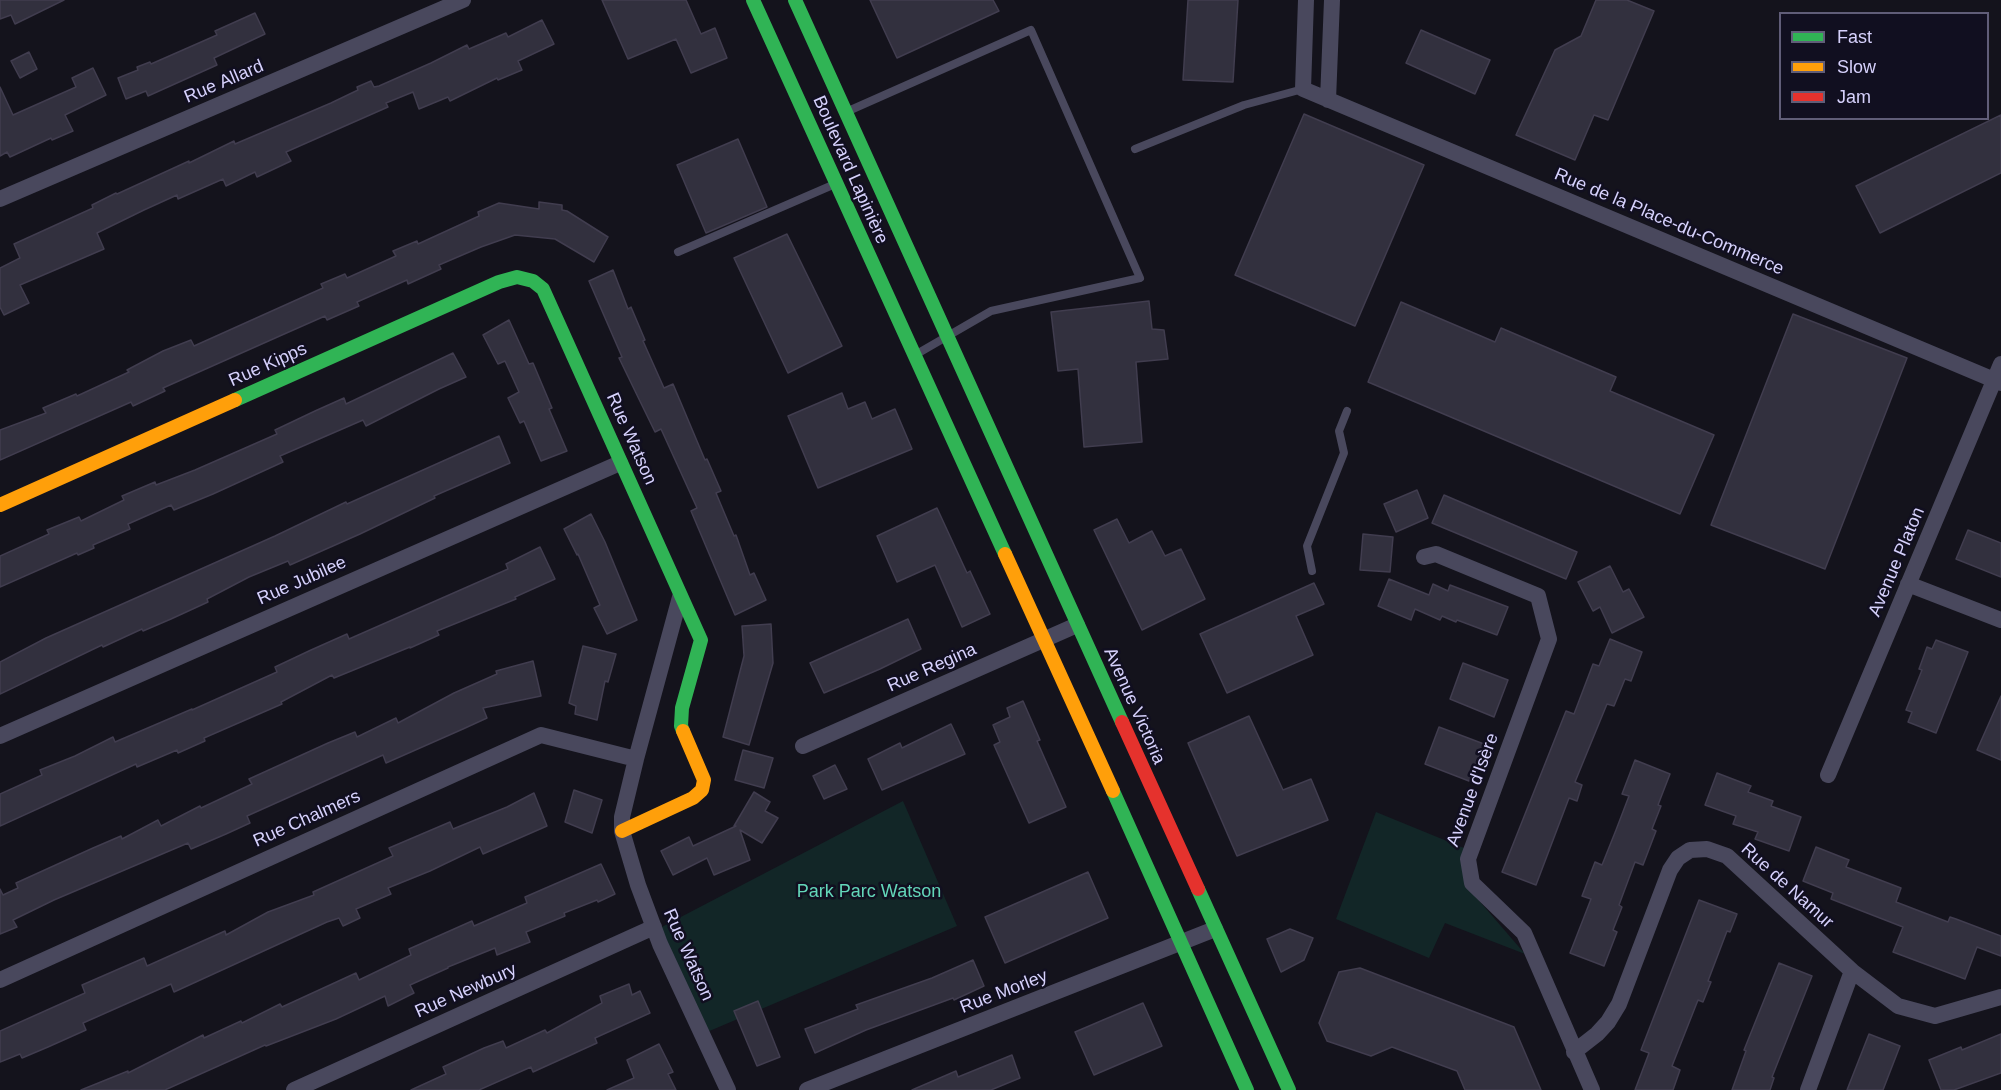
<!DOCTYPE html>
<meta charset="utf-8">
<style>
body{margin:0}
#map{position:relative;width:2001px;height:1090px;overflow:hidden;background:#14131c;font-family:Helvetica,sans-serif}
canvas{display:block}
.legend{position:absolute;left:1779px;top:12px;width:210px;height:108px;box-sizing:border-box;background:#110f20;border:2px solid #605d78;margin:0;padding:8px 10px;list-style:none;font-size:18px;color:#d6d1fc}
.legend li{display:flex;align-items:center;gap:12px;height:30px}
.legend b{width:30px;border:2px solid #605d78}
</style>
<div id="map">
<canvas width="2001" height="1090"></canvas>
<ul class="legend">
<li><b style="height:8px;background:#30b455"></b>Fast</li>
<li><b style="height:8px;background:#ff9f0a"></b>Slow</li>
<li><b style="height:8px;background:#e5322d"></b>Jam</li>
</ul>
</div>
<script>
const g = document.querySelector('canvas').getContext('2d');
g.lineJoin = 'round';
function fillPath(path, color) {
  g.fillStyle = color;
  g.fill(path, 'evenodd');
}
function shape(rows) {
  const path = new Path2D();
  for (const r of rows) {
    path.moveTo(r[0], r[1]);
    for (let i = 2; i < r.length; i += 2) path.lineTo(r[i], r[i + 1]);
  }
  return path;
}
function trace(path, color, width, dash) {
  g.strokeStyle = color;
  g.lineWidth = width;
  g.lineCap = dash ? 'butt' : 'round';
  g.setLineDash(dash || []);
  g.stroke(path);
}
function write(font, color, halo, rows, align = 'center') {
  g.font = font + ' Helvetica,sans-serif';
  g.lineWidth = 5;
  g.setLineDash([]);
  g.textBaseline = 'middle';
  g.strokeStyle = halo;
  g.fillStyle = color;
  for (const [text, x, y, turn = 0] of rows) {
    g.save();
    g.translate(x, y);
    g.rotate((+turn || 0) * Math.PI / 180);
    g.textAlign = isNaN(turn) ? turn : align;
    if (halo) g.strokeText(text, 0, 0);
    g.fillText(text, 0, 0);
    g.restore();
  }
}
fillPath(shape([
 [903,801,957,926,700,1035,654,931],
 [1376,812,1464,848,1469,889,1525,954,1445,923,1429,958,1336,919]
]), '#122627');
const building = shape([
 [0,0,64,0,15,24,11,15,0,19,0,0],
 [602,0,686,0,701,34,715,28,727,58,691,73,676,39,628,59,602,0],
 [870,0,993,0,999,11,897,58,870,0],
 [1188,0,1238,0,1233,82,1183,80,1188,0],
 [1596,0,1627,0,1654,11,1608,120,1594,115,1575,160,1516,135,1555,50,1581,36,1596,0],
 [255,13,265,34,214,58,217,65,148,96,146,91,126,99,118,78,138,70,137,67,150,62,151,64,217,35,215,31,255,13],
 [542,20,554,44,518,61,522,70,498,80,497,78,450,101,448,97,419,109,413,92,386,103,388,107,286,152,291,161,257,177,255,172,226,186,223,179,178,199,177,195,144,210,97,233,104,249,20,285,29,303,4,315,0,307,0,268,20,258,14,244,93,208,92,205,116,193,117,194,189,161,189,163,234,141,235,144,331,103,358,90,357,87,371,81,374,87,379,86,431,63,467,45,469,49,506,33,508,37,542,20],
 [1421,30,1490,60,1475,94,1406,63,1421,30],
 [29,52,37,69,20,78,11,61,29,52],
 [93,68,106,95,65,115,73,131,52,140,51,138,10,157,7,152,0,156,0,87,13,115,76,87,72,78,93,68],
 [1304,114,1424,165,1355,326,1235,275,1304,114],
 [2001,115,2001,173,1880,233,1856,186,2001,115],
 [738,139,767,207,706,233,677,165,738,139],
 [539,202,562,205,562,210,567,211,608,237,594,262,555,239,515,235,481,247,439,265,441,269,408,284,407,280,357,302,359,306,327,320,325,316,282,335,163,388,165,391,133,406,131,402,0,460,0,430,46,413,43,408,76,394,77,396,129,372,127,370,163,351,191,340,194,346,323,288,321,284,345,274,347,278,396,256,393,251,417,241,418,244,479,216,478,212,499,203,539,209,539,202],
 [787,234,842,346,788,373,734,258,787,234],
 [613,270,628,309,631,307,645,340,643,341,664,388,673,384,705,460,707,459,721,491,716,493,734,536,736,535,750,575,754,573,766,600,735,615,691,511,697,508,661,429,655,432,635,391,619,358,622,357,589,281,613,270],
 [1149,301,1152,329,1164,330,1168,359,1136,362,1142,442,1084,447,1078,369,1058,371,1051,312,1149,301],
 [1401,302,1495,342,1501,328,1616,377,1610,391,1714,435,1680,514,1368,382,1401,302],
 [1793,314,1907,358,1825,569,1711,525,1793,314],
 [509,320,529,364,533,363,552,408,549,409,567,451,541,461,524,421,520,423,508,398,519,392,505,361,498,364,483,335,509,320],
 [453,353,466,377,439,389,366,426,363,420,280,456,283,462,213,494,174,510,171,505,128,524,130,529,93,545,94,548,78,555,77,553,0,587,0,556,49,534,47,530,79,517,81,521,124,500,122,496,155,482,156,485,195,470,277,434,275,430,315,411,344,398,346,404,453,353],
 [842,393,848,409,865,402,872,419,895,409,912,449,818,488,788,416,842,393],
 [499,436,510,463,434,496,435,498,360,534,290,565,288,561,249,577,207,599,208,602,171,619,143,631,142,629,103,647,102,645,0,694,0,662,46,638,275,536,346,502,347,504,499,436],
 [1417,490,1428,518,1396,532,1384,504,1417,490],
 [1444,495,1577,552,1566,579,1432,523,1444,495],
 [937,508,967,573,970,571,990,614,962,627,935,565,897,582,877,536,937,508],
 [591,514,605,542,637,620,607,634,594,608,600,605,578,554,577,555,564,529,591,514],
 [1117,519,1129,543,1152,531,1165,556,1181,549,1205,599,1142,630,1094,530,1117,519],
 [1968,530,2001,543,2001,577,1956,559,1968,530],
 [1363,534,1393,537,1390,572,1360,570,1363,534],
 [540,547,555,579,515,597,516,599,437,631,439,635,410,648,410,647,334,678,332,675,281,702,282,704,204,738,205,741,178,753,177,750,137,767,136,764,0,826,0,794,42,775,40,770,75,756,113,737,115,742,192,709,192,710,277,672,275,667,311,650,347,634,349,639,508,569,506,564,540,547],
 [1610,566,1623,592,1629,589,1644,617,1612,633,1600,607,1593,611,1578,582,1610,566],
 [1389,579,1429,595,1433,584,1448,591,1450,585,1508,607,1497,635,1457,620,1456,622,1442,616,1440,620,1415,609,1411,620,1378,606,1389,579],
 [1314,583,1324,604,1296,616,1313,655,1227,693,1200,634,1314,583],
 [908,619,921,649,880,669,824,693,810,663,908,619],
 [771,624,773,663,749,745,723,737,744,656,742,626,771,624],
 [1610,639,1642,652,1631,681,1625,679,1614,706,1607,704,1575,782,1582,785,1577,801,1569,798,1536,885,1502,872,1566,711,1574,714,1593,664,1599,666,1610,639],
 [1936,640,1968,652,1936,733,1908,722,1912,712,1906,710,1922,670,1919,669,1927,647,1932,649,1936,640],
 [583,646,616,654,608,682,605,681,597,720,575,714,576,706,569,703,583,646],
 [533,661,541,696,483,708,487,718,463,729,386,763,383,755,247,816,250,823,226,834,191,849,188,843,54,900,13,920,17,927,0,934,0,889,3,895,18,888,16,883,93,848,121,836,122,839,158,820,161,826,200,806,201,808,252,784,249,779,328,743,355,732,357,737,396,718,398,723,454,693,497,674,496,671,533,661],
 [1463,663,1508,680,1494,717,1450,699,1463,663],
 [2001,696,2001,760,1977,750,2001,696],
 [1023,701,1040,740,1037,741,1066,807,1029,823,994,745,1000,742,993,725,1010,717,1007,708,1023,701],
 [1249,716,1283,790,1311,779,1328,820,1237,856,1188,743,1249,716],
 [951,724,965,754,882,790,868,759,900,743,902,748,951,724],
 [1439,727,1484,744,1469,781,1425,764,1439,727],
 [743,750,773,758,764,788,735,780,743,750],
 [1635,760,1670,774,1658,805,1661,806,1652,829,1656,831,1643,865,1635,862,1619,905,1622,907,1613,930,1617,932,1604,966,1570,953,1591,899,1582,896,1595,862,1602,865,1616,830,1629,796,1622,794,1635,760],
 [835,765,847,789,824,799,813,776,835,765],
 [1717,773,1751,786,1748,792,1773,801,1771,806,1801,817,1789,851,1755,839,1758,832,1733,824,1736,816,1705,805,1717,773],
 [574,790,602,800,592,833,565,822,574,790],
 [754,792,770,802,765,811,778,818,762,843,740,830,750,860,714,875,707,858,673,875,661,851,689,837,693,846,736,826,734,826,754,792],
 [534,793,547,826,483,854,480,847,430,871,388,888,391,894,356,909,360,918,343,926,339,918,327,922,174,992,171,984,83,1023,86,1030,48,1047,22,1058,20,1054,0,1062,0,1031,85,993,82,985,144,958,147,966,225,931,226,935,268,912,314,895,313,892,393,856,389,848,450,822,453,829,507,807,534,793],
 [1816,847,1849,860,1846,867,1901,888,1896,902,1948,922,1950,917,1956,919,2001,936,2001,956,1977,947,1965,979,1893,952,1903,927,1831,899,1833,893,1803,881,1816,847],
 [601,864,615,894,598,902,597,900,564,913,565,916,526,932,530,942,497,955,495,948,448,967,448,968,410,985,414,993,388,1006,385,996,336,1019,266,1046,265,1045,165,1090,81,1090,128,1071,128,1073,203,1035,204,1038,241,1021,242,1023,280,1004,282,1007,356,973,359,980,411,955,409,949,472,921,474,926,527,903,525,897,601,864],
 [1088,872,1108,918,1005,963,985,917,1088,872],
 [1699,900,1737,914,1730,932,1727,931,1708,981,1711,982,1703,1002,1698,1000,1672,1066,1680,1070,1673,1090,1635,1090,1649,1053,1641,1050,1699,900],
 [1290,929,1313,938,1304,960,1281,972,1267,939,1290,929],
 [973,960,984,986,954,1000,953,998,866,1030,815,1053,805,1029,858,1009,856,1005,932,978,973,960],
 [1779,963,1812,976,1772,1077,1774,1078,1770,1090,1732,1090,1746,1051,1744,1050,1779,963],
 [1360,968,1514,1027,1541,1090,1465,1090,1457,1071,1392,1047,1371,1056,1327,1041,1319,1023,1339,972,1360,968],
 [629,984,632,995,640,991,650,1013,595,1038,597,1043,533,1072,531,1067,479,1090,411,1090,446,1074,443,1067,484,1048,503,1041,506,1048,545,1030,547,1033,602,1003,600,996,629,984],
 [758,1001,780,1057,757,1066,734,1011,758,1001],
 [1143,1003,1162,1046,1094,1075,1075,1032,1143,1003],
 [1869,1034,1900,1046,1883,1090,1847,1090,1869,1034],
 [2001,1034,2001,1073,1954,1090,1941,1090,1929,1060,1961,1047,1962,1050,2001,1034],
 [659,1044,673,1072,668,1074,676,1090,607,1090,634,1078,627,1060,659,1044],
 [1012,1055,1020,1078,991,1090,912,1090,956,1071,958,1077,1012,1055]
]);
fillPath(building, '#32303e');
trace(building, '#413d4f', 1.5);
trace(shape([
 [846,112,1031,30,1140,278,991,311,915,355],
 [1135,149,1244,105,1303,89],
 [678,252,835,184],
 [1312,571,1307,546,1344,453,1339,431,1347,411]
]), '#49485d', 8);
trace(shape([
 [1306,0,1303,89,2001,383],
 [1328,100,1332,0],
 [0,199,463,0],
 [1424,557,1436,554,1538,596,1549,639,1468,859,1472,883,1524,933,1592,1090],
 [1908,584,2001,620],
 [680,597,636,759,622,817,622,831,638,885,660,944,728,1090],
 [0,736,620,463],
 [803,746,1077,625],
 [1828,775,2001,364],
 [0,980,541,735,636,759],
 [1574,1052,1597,1034,1608,1022,1619,1004,1670,870,1678,858,1690,850,1707,849,1727,856,1852,971,1898,1006,1935,1016,2001,997],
 [294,1090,654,927],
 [807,1090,1215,929],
 [1808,1090,1852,971]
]), '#49485d', 16);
trace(shape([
 [753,0,1005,554],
 [795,0,1122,722],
 [235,400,499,282,517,277,533,281,543,289,701,640,682,708,681,726,683,731],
 [1113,791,1247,1090],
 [1198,889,1289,1090]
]), '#30b455', 14);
trace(shape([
 [0,505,235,400],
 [1005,554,1113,791],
 [622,831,693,798,702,790,704,780,683,731]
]), '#ff9f0a', 14);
trace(shape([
 [1122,722,1198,889]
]), '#e5322d', 14);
write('18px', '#d6d1fc', '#110f20', [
 ["Rue Allard",224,82,-23],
 ["Boulevard Lapinière",850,170,66],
 ["Rue de la Place-du-Commerce",1669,222,23],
 ["Rue Kipps",268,365,-24],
 ["Rue Watson",631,439,66],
 ["Avenue Platon",1897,562,-67],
 ["Rue Jubilee",302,581,-24],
 ["Rue Regina",932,668,-24],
 ["Avenue Victoria",1134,706,66],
 ["Avenue d'Isère",1473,790,-70],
 ["Rue Chalmers",307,819,-24],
 ["Rue de Namur",1787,886,42],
 ["Rue Watson",688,955,66],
 ["Rue Newbury",466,991,-24],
 ["Rue Morley",1004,992,-21]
]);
write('18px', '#63d6b9', '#110f20', [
 ["Park Parc Watson",869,892]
]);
</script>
